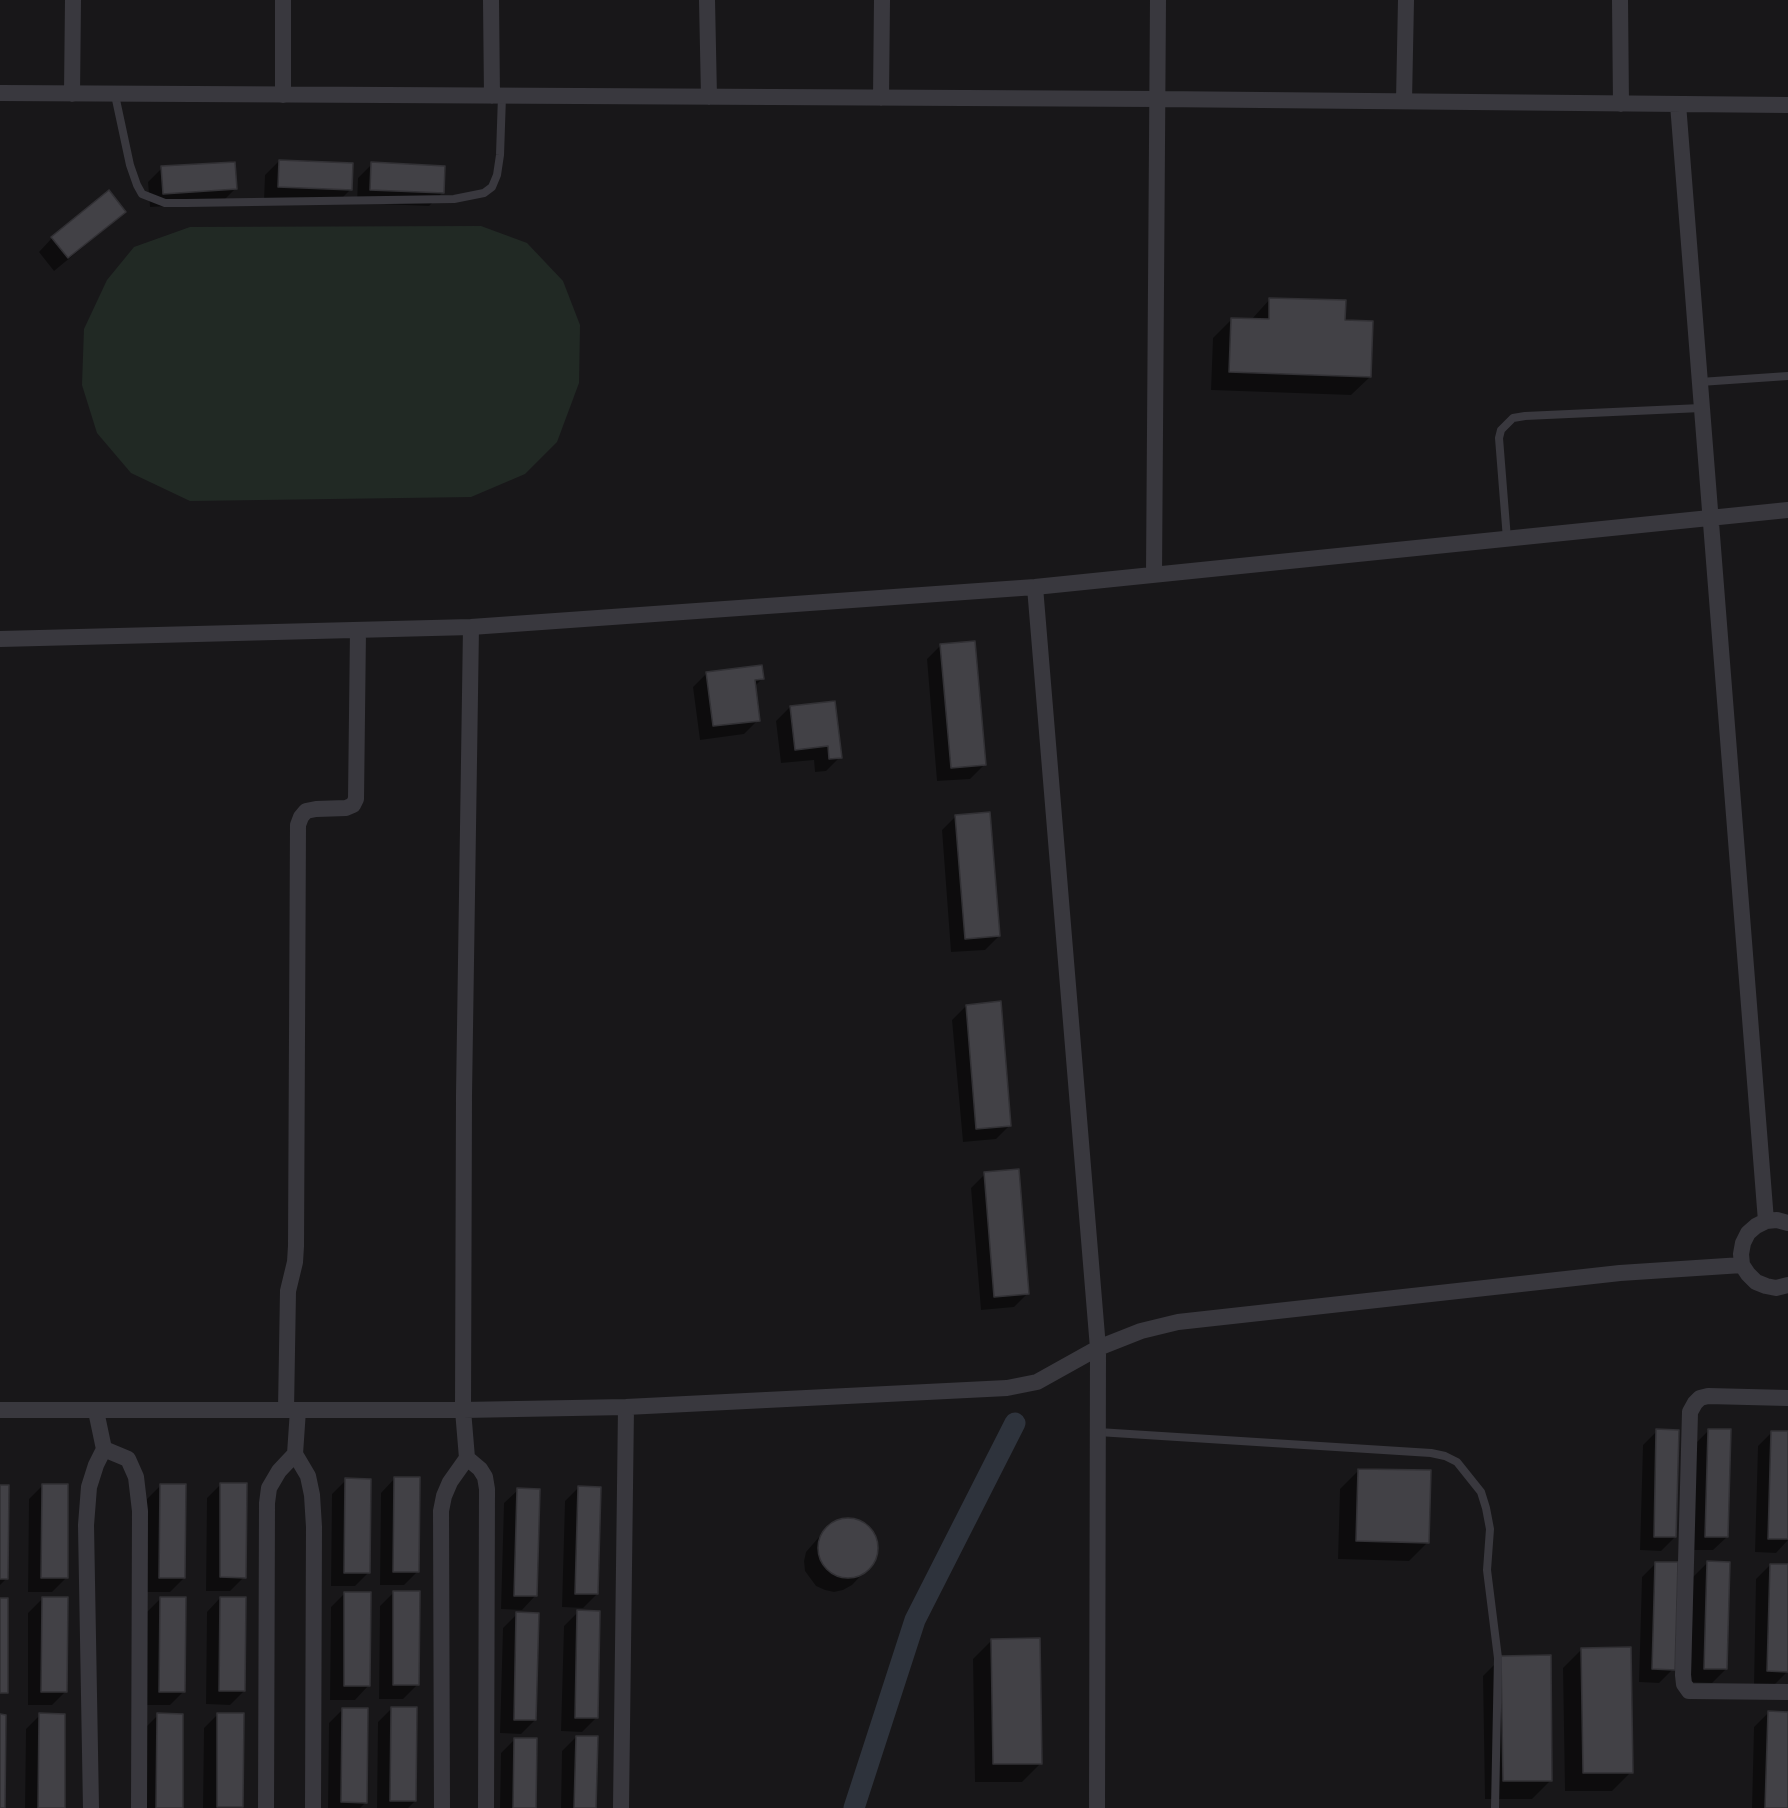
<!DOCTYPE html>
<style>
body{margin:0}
canvas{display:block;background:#181719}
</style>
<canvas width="1788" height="1808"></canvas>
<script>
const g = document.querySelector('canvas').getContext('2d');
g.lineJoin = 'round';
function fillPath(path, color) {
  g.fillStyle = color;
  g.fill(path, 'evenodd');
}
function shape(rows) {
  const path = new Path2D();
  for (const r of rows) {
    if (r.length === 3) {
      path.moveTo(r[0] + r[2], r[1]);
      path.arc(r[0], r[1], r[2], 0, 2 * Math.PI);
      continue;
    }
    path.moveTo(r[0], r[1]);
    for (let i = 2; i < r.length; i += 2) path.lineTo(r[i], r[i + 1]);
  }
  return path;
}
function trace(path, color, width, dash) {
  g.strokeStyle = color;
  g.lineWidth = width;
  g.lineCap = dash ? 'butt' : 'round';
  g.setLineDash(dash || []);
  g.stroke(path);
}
fillPath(shape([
 [481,226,527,243,563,281,580,325,579,383,557,442,525,474,471,497,190,501,131,473,97,433,82,385,84,329,107,280,134,247,190,227]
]), '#212924');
fillPath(shape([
 [279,161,350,190,336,204,264,200,265,175],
 [372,164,443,192,429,206,357,203,358,178],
 [162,168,235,189,221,203,150,207,148,182],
 [124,212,110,225,54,271,39,252,52,238],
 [1270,299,1344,322,1370,377,1351,395,1211,390,1213,338,1232,319,1251,320],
 [941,645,984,765,970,779,937,781,927,659],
 [707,673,763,678,754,687,758,720,744,734,700,740,693,687],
 [790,707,840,757,826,771,815,772,814,760,781,763,776,721],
 [956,816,999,936,985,950,951,952,942,830],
 [966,1006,1010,1125,996,1139,963,1142,952,1020],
 [985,1174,1028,1293,1014,1307,981,1310,971,1188],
 [1709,1430,1727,1537,1713,1550,1692,1550,1695,1444],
 [1657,1431,1675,1537,1661,1551,1640,1550,1643,1445],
 [1772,1432,1788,1433,1788,1540,1776,1553,1755,1552,1758,1446],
 [1359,1470,1428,1542,1409,1561,1338,1559,1340,1489],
 [394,1479,418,1571,404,1585,380,1585,381,1493],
 [346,1480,369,1572,355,1586,331,1586,332,1494],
 [221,1484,244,1577,230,1591,206,1591,207,1498],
 [43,1485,66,1578,52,1592,28,1592,29,1499],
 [161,1485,184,1578,170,1592,146,1592,147,1499],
 [0,1486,6,1579,0,1585],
 [579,1487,597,1594,583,1608,562,1607,565,1501],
 [518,1490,535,1596,522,1610,501,1609,504,1503],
 [842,1519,852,1519,869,1527,877,1544,876,1554,873,1563,852,1585,843,1590,834,1592,825,1590,816,1586,805,1571,804,1561,806,1552,826,1529],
 [1656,1563,1673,1669,1659,1683,1639,1682,1642,1577],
 [1707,1563,1726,1669,1712,1683,1691,1682,1693,1577],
 [1770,1565,1788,1566,1788,1671,1774,1685,1754,1684,1756,1579],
 [394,1592,417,1685,403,1699,379,1699,380,1606],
 [345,1593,368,1686,355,1700,330,1700,331,1607],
 [220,1598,244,1691,230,1705,206,1704,207,1612],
 [42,1599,66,1691,52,1705,28,1705,28,1613],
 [160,1599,184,1691,170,1705,146,1705,146,1613],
 [578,1612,596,1718,582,1732,561,1731,564,1626],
 [517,1614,535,1720,521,1734,500,1733,503,1628],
 [992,1640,1041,1763,1022,1782,975,1782,973,1659],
 [1582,1649,1631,1772,1612,1791,1565,1791,1563,1668],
 [1502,1657,1551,1780,1532,1799,1485,1799,1483,1676],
 [392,1708,415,1801,408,1808,377,1808,378,1722],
 [343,1709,366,1802,360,1808,328,1808,329,1723],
 [1768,1713,1788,1713,1787,1808,1752,1808,1754,1727],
 [218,1714,241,1806,240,1808,203,1808,204,1728],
 [40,1715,63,1808,25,1808,26,1729],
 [158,1715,180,1808,143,1808,144,1729],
 [576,1737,595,1808,561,1808,562,1751],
 [515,1739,534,1808,500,1808,501,1753]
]), '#0007');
trace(shape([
 [854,1808,915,1620,1015,1423]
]), '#2e333c', 21);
const building = shape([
 [279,160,353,163,352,190,278,187,279,160],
 [235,162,237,189,163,194,161,166,235,162],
 [371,162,445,166,444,193,370,190,371,162],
 [109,190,126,212,68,258,51,237,109,190],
 [1269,298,1346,300,1345,320,1373,321,1371,377,1229,372,1231,318,1269,319,1269,298],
 [975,641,986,765,951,768,940,644,975,641],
 [762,665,764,679,755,680,760,721,713,726,706,672,762,665],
 [835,701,842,758,829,759,828,746,795,750,790,706,835,701],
 [990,812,1000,936,965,939,955,815,990,812],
 [1001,1001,1011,1126,976,1129,966,1005,1001,1001],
 [1019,1169,1029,1294,994,1297,984,1172,1019,1169],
 [1656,1429,1679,1430,1676,1537,1654,1537,1656,1429],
 [1708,1429,1731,1429,1728,1537,1705,1537,1708,1429],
 [1771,1431,1788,1431,1788,1539,1768,1539,1771,1431],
 [1358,1469,1431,1470,1429,1543,1356,1541,1358,1469],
 [394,1477,420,1477,419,1572,393,1572,394,1477],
 [345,1478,371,1479,370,1573,344,1573,345,1478],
 [220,1483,247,1483,246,1578,220,1577,220,1483],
 [42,1484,68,1484,68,1578,41,1578,42,1484],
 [160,1484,186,1484,185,1578,159,1578,160,1484],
 [0,1485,9,1485,8,1579,0,1579,0,1485],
 [578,1486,601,1487,598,1594,575,1594,578,1486],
 [517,1488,540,1489,537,1596,514,1596,517,1488],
 [848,1548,30],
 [1707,1561,1730,1562,1727,1669,1704,1669,1707,1561],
 [1655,1562,1678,1562,1675,1670,1652,1669,1655,1562],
 [1770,1564,1788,1564,1788,1672,1767,1671,1770,1564],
 [393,1591,420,1591,419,1685,393,1685,393,1591],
 [344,1592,371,1592,370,1686,344,1686,344,1592],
 [42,1597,68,1597,67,1692,41,1692,42,1597],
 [160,1597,186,1597,185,1692,159,1692,160,1597],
 [220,1597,246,1597,245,1691,219,1691,220,1597],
 [0,1598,8,1598,8,1693,0,1693,0,1598],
 [577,1610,600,1611,598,1718,575,1718,577,1610],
 [516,1612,539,1613,536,1720,514,1720,516,1612],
 [1040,1638,1042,1764,993,1764,991,1639,1040,1638],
 [1631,1647,1633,1773,1583,1773,1581,1648,1631,1647],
 [1551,1655,1552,1781,1503,1781,1501,1656,1551,1655],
 [391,1707,417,1707,416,1801,390,1801,391,1707],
 [342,1708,368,1708,367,1803,341,1802,342,1708],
 [1768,1711,1788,1712,1788,1808,1765,1808,1768,1711],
 [39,1713,65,1714,65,1808,38,1808,39,1713],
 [157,1713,183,1714,183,1808,156,1808,157,1713],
 [217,1713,244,1713,243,1807,217,1807,217,1713],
 [0,1714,6,1715,5,1808,0,1808,0,1714],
 [576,1736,598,1736,596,1808,574,1808,576,1736],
 [514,1738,537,1738,536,1808,513,1808,514,1738]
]);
fillPath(building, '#424146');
trace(building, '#323135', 1.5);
trace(shape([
 [115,95,130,165,137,185,142,194,165,203,186,203,454,199,484,193,492,187,497,175,500,155,502,96],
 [1700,382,1788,376],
 [1507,539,1499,438,1501,430,1513,418,1525,416,1701,408],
 [1098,1432,1431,1453,1445,1456,1457,1462,1481,1492,1486,1508,1490,1529,1487,1570,1498,1658,1495,1808]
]), '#39383e', 8);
trace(shape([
 [491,0,492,96],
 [707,0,709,97],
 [1620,0,1621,104],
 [0,93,1157,99,1788,105],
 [72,94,73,0],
 [283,95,283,0],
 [881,98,882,0],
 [1404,101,1406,0],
 [1678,104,1766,1221],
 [1154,574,1158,0],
 [1035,587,1098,1348,1097,1808],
 [471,627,464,1095,463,1410,467,1458,480,1469,485,1477,487,1489,486,1808],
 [0,639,471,627,1035,587,1788,510],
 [1788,1223,1777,1220,1766,1221,1756,1226,1748,1233,1743,1243,1741,1254,1742,1265,1748,1274,1756,1282,1766,1286,1776,1288,1788,1285],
 [1788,1398,1708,1396,1700,1398,1695,1403,1690,1412,1683,1675,1684,1684,1689,1691,1788,1692],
 [0,1410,463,1410,626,1407,1007,1388,1037,1382,1098,1348,1141,1331,1178,1322,1620,1273,1742,1265],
 [286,1410,288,1291,295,1262,296,1246,298,825,301,817,306,811,316,809,346,808,353,805,356,799,358,630],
 [298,1410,295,1454,308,1476,312,1495,314,1527,313,1808],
 [104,1449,128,1459,136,1477,140,1511,139,1808],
 [91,1808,86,1525,89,1487,96,1465,104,1449,96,1411],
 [266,1808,267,1503,269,1488,279,1471,295,1454],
 [442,1808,441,1511,444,1496,450,1482,467,1458],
 [621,1808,626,1407]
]), '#39383e', 16);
</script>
